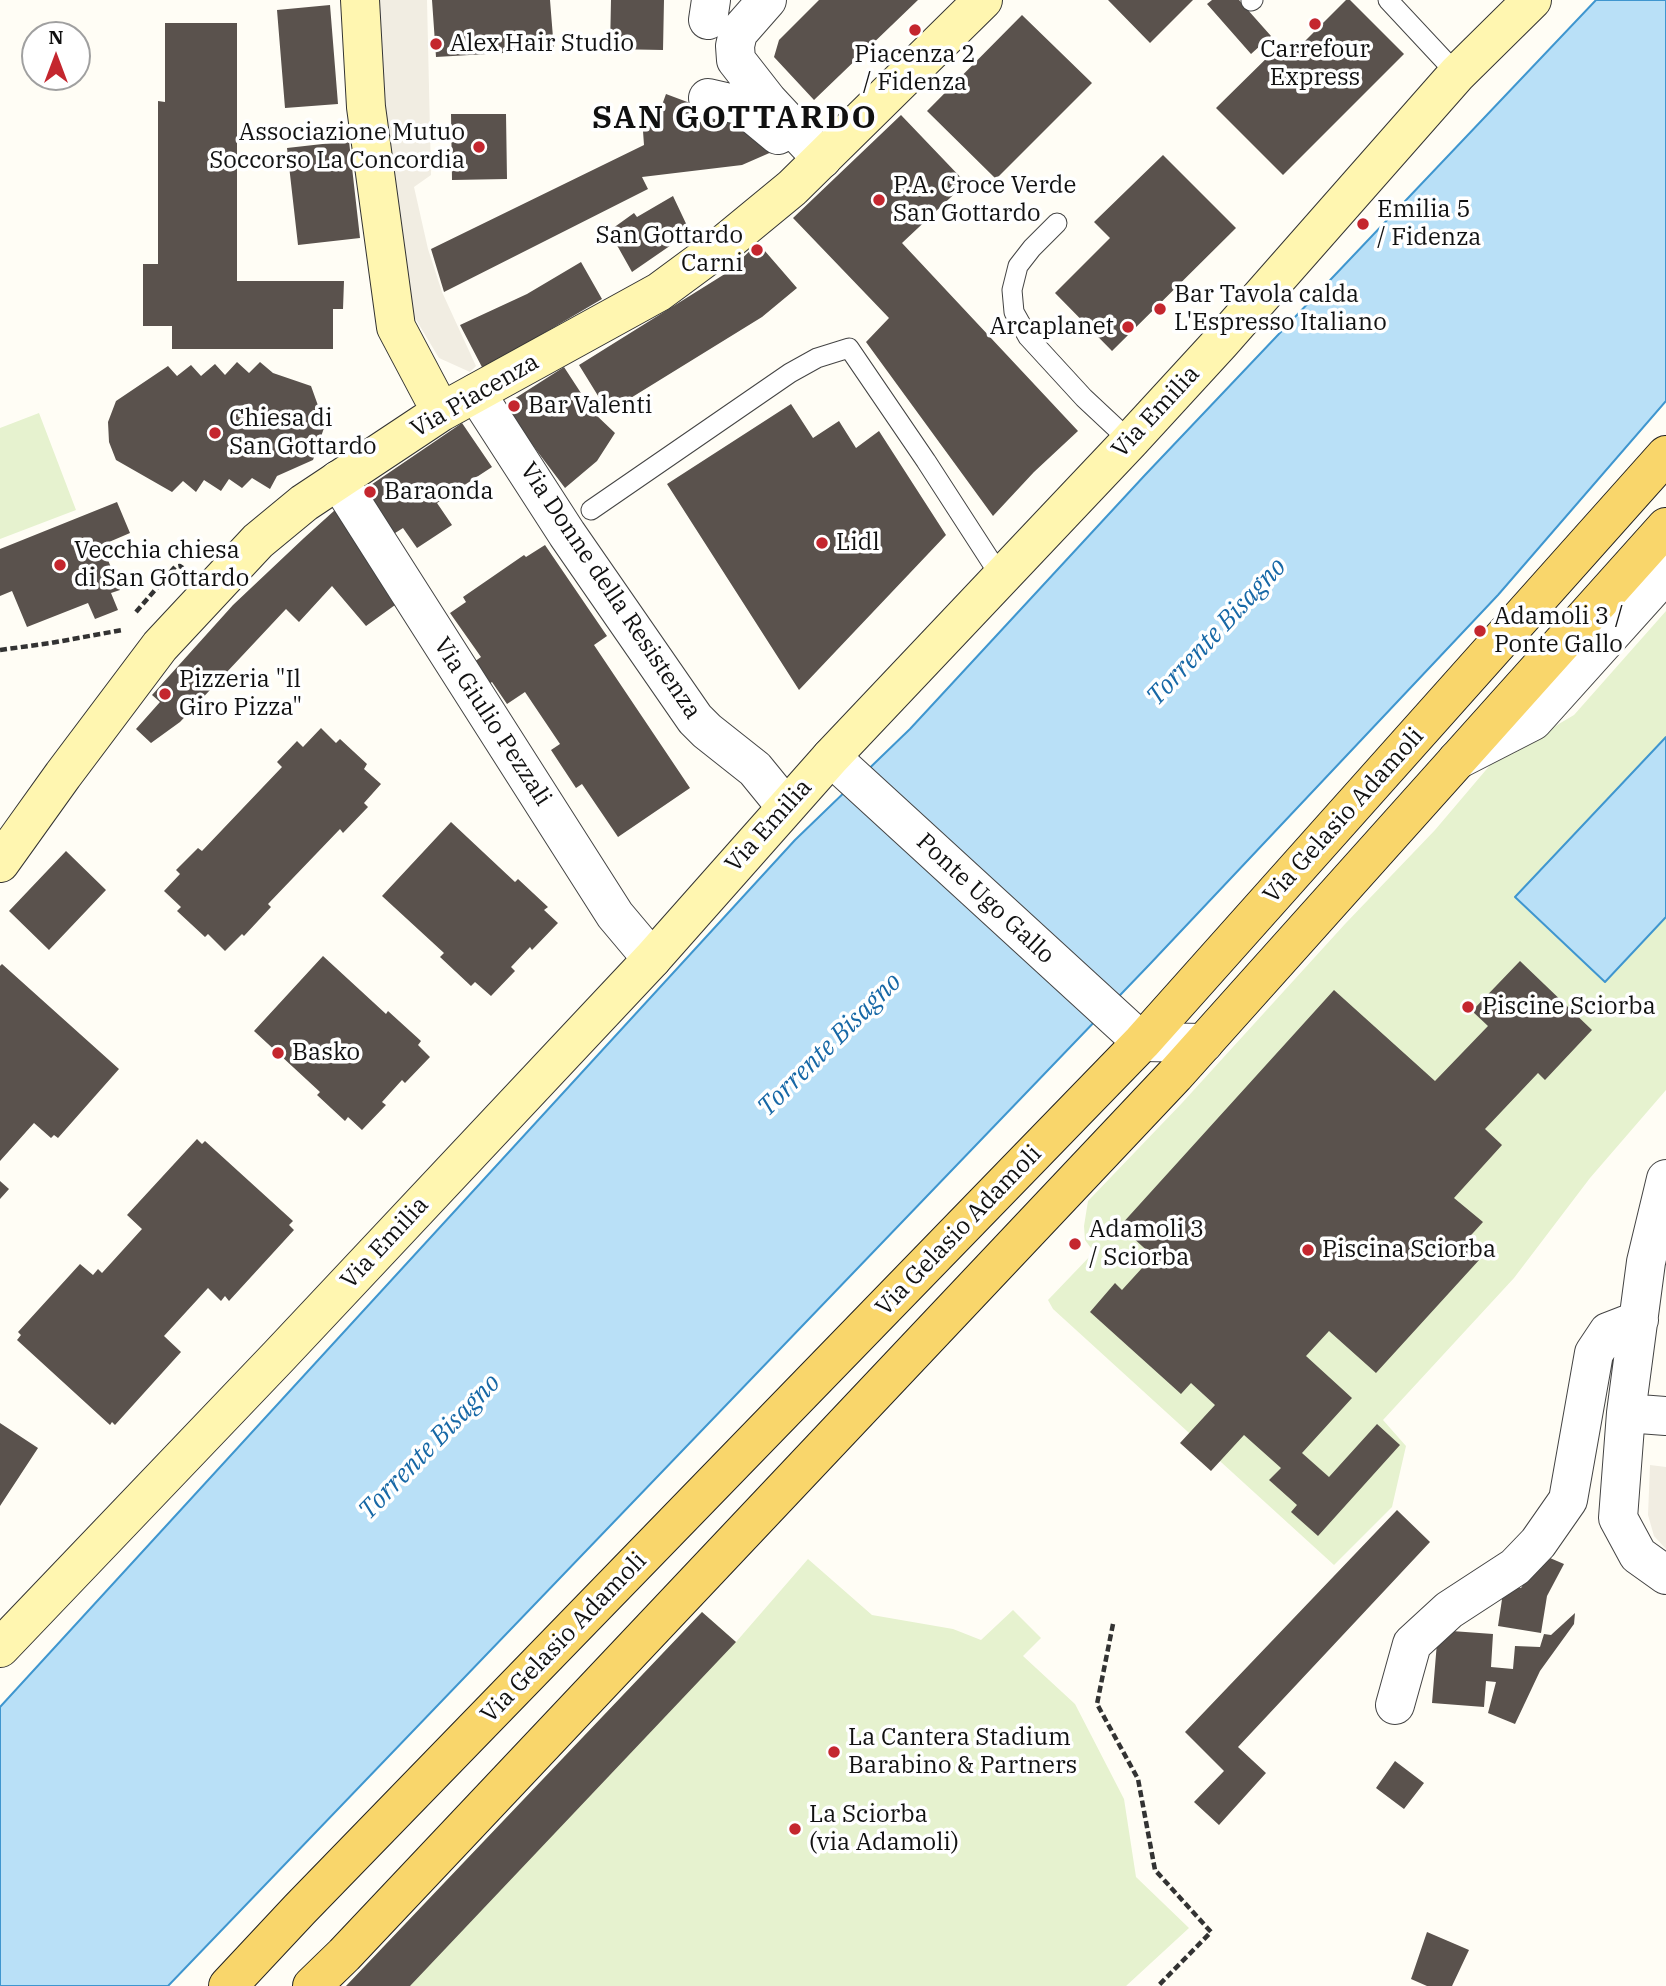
<!DOCTYPE html>
<style>
body{margin:0}
#map{position:relative;width:1666px;height:1986px;overflow:hidden;background:#fffdf5;font-family:"IBM Plex Serif",serif}
canvas{display:block}
.north{position:absolute;left:21px;top:21px;width:70px;height:70px;box-sizing:border-box;background:#fff;border:2px solid #a0a0a0;border-radius:50%;rotate:0deg;font-size:19px;font-weight:700;line-height:28px;text-align:center;color:#111}
.north::after{content:'';display:block;margin:auto;width:24px;height:32px;background:#c4262e;clip-path:polygon(50% 0,100% 100%,50% 72%,0 100%)}
</style>
<div id="map">
<canvas width="1666" height="1986"></canvas>
<div class="north">N</div>
</div>
<script>
const g = document.querySelector('canvas').getContext('2d');
g.lineJoin = 'round';
function fillPath(path, color) {
  g.fillStyle = color;
  g.fill(path, 'evenodd');
}
function shape(rows) {
  const path = new Path2D();
  for (const r of rows) {
    path.moveTo(r[0], r[1]);
    for (let i = 2; i < r.length; i += 2) path.lineTo(r[i], r[i + 1]);
  }
  return path;
}
function trace(path, color, width, dash) {
  g.strokeStyle = color;
  g.lineWidth = width;
  g.lineCap = dash ? 'butt' : 'round';
  g.setLineDash(dash || []);
  g.stroke(path);
}
function write(font, color, halo, rows, align = 'center') {
  g.font = font + ' "IBM Plex Serif",serif';
  g.lineWidth = 7;
  g.setLineDash([]);
  g.textBaseline = 'middle';
  g.strokeStyle = halo;
  g.fillStyle = color;
  for (const [text, x, y, turn = 0] of rows) {
    g.save();
    g.translate(x, y);
    g.rotate((+turn || 0) * Math.PI / 180);
    g.textAlign = isNaN(turn) ? turn : align;
    if (halo) g.strokeText(text, 0, 0);
    g.fillText(text, 0, 0);
    g.restore();
  }
}
fillPath(shape([
 [39,413,76,510,0,539,0,428],
 [1666,611,1666,1090,1590,1178,1514,1278,1383,1420,1406,1446,1392,1507,1334,1565,1053,1309,1048,1300,1094,1252,1085,1240,1084,1226,1088,1201,1182,1103,1345,924,1435,830,1491,764,1574,715],
 [808,1559,872,1615,953,1629,981,1640,1013,1610,1041,1638,1023,1656,1075,1704,1124,1799,1136,1877,1189,1928,1126,1986,346,1986,702,1612,736,1642]
]), '#e6f2cf');
fillPath(shape([
 [379,0,427,0,431,175,414,187,428,249,442,292,476,366,470,372,439,358,412,313,385,122],
 [1650,1465,1666,1467,1666,1549,1654,1536,1648,1515]
]), '#f1ede2');
const water = shape([
 [1596,0,1666,0,1666,401,1498,595,1149,965,168,1986,0,1986,0,1707,795,840,910,729,1145,475,1596,0],
 [1666,737,1666,917,1605,982,1515,897,1666,737]
]);
fillPath(water, '#b9e0f7');
trace(water, '#3f96cf', 2);
fillPath(shape([
 [432,0,550,0,554,50,436,57],
 [611,0,664,0,663,50,610,49],
 [819,0,918,0,814,100,774,57,779,40],
 [1108,0,1193,0,1150,43],
 [1212,0,1239,0,1271,36,1251,54,1207,4],
 [1346,0,1350,0,1404,54,1283,175,1216,108,1280,45,1291,55],
 [330,5,338,104,285,108,277,10],
 [1022,15,1092,83,996,179,927,111],
 [165,23,237,23,237,281,344,281,343,309,333,309,333,349,172,349,172,326,143,326,143,264,158,264,158,101,165,102],
 [666,94,690,103,691,116,735,116,774,151,742,165,642,177,648,189,444,292,431,249,644,145,642,117,658,116],
 [451,114,506,114,507,179,452,180],
 [901,115,966,183,902,243,1078,431,1034,472,993,516,866,342,889,318,793,218],
 [349,141,360,238,298,245,287,148],
 [1163,155,1236,228,1112,351,1055,293,1110,238,1094,222],
 [673,196,690,232,632,272,609,231,634,213,637,217],
 [758,243,797,288,762,317,608,412,579,365,728,272],
 [581,262,602,299,483,369,460,325,527,294],
 [237,362,249,373,260,362,273,373,311,386,325,425,313,460,277,476,270,489,252,478,242,488,229,479,221,491,204,480,196,492,183,481,172,492,116,460,109,442,108,422,116,401,168,366,177,376,191,365,201,376,215,364,225,375],
 [564,367,594,413,615,433,597,461,565,488,503,406],
 [791,404,813,438,839,421,856,448,879,431,946,535,799,690,667,484],
 [462,423,492,467,437,503,452,525,417,548,403,528,392,535,362,491],
 [117,502,130,533,102,545,120,590,111,593,118,610,95,619,88,603,27,627,12,591,0,596,0,549],
 [335,510,402,600,366,626,332,586,299,622,286,609,180,722,151,743,136,729,160,702,152,695,233,605,304,538],
 [545,545,607,636,594,645,690,788,618,837,582,784,576,788,551,750,560,744,525,692,507,704,492,682,489,684,474,662,481,657,450,613,466,602,463,597,524,555,526,557],
 [321,728,336,743,340,739,367,764,364,769,381,784,364,803,368,807,343,833,340,829,268,904,271,907,244,936,242,934,225,951,208,934,205,937,177,911,181,907,164,891,180,874,176,870,198,848,202,851,282,767,277,762,297,741,303,747],
 [451,822,515,882,518,879,548,907,544,910,558,923,532,950,530,947,511,967,515,971,491,996,475,982,471,986,440,957,444,953,382,896],
 [66,851,106,890,49,950,9,911],
 [323,956,386,1014,388,1011,421,1041,418,1045,430,1057,405,1083,402,1080,382,1102,386,1105,362,1130,348,1117,345,1121,317,1095,320,1092,254,1031],
 [1520,961,1592,1030,1545,1080,1538,1073,1485,1129,1502,1145,1454,1198,1483,1222,1463,1244,1480,1259,1376,1373,1329,1331,1306,1356,1352,1398,1302,1453,1329,1477,1377,1424,1400,1445,1318,1536,1291,1512,1297,1505,1269,1480,1281,1468,1244,1435,1211,1471,1180,1443,1215,1405,1191,1383,1181,1394,1090,1312,1115,1283,1122,1290,1153,1256,1120,1226,1334,990,1435,1081,1488,1026,1472,1011],
 [2,964,119,1069,58,1138,54,1135,51,1138,34,1123,0,1161,0,966],
 [197,1139,202,1144,205,1141,293,1221,289,1225,294,1230,229,1301,225,1296,221,1301,208,1288,164,1336,181,1352,115,1425,112,1422,110,1425,17,1340,21,1335,18,1332,80,1264,93,1275,98,1269,102,1273,142,1229,127,1215],
 [0,1181,9,1189,0,1199],
 [0,1423,38,1448,0,1506],
 [1397,1510,1430,1542,1238,1747,1266,1773,1219,1825,1194,1802,1224,1771,1185,1732],
 [1543,1555,1564,1564,1547,1596,1541,1633,1498,1626,1504,1586,1521,1588],
 [702,1612,736,1642,410,1986,346,1986],
 [1575,1613,1574,1624,1540,1671,1515,1724,1488,1713,1496,1682,1486,1681,1484,1707,1432,1703,1438,1630,1493,1634,1491,1667,1513,1669,1515,1646,1540,1647,1544,1634,1551,1635],
 [1395,1761,1424,1783,1404,1809,1376,1788],
 [1427,1932,1469,1950,1452,1986,1427,1986,1411,1979]
]), '#5a524d');
const lane = shape([
 [1388,0,1457,74],
 [1251,1,1253,0],
 [1057,223,1032,248,1018,266,1012,290,1014,312,1028,337,1084,398,1130,441],
 [591,510,790,373,817,358,849,348,926,461,1001,577]
]);
const street = shape([
 [767,0,738,33,735,46,736,60,768,101,822,159],
 [708,20,711,0],
 [708,98,743,106,778,135],
 [476,393,567,534,695,719,707,731,755,769,786,807],
 [338,480,615,915,652,959],
 [831,757,1142,1042,1204,1043],
 [1457,760,1533,721,1666,573],
 [1666,1179,1646,1262,1626,1413,1618,1518,1638,1555,1666,1575],
 [1626,1413,1666,1416],
 [1395,1705,1412,1644,1449,1610,1515,1567,1538,1543,1568,1500,1594,1353,1608,1332,1639,1320]
]);
const secondary = shape([
 [360,0,366,107,396,327,441,412],
 [0,863,63,775,160,646,258,541,304,503,441,412,659,292,724,244,792,188,983,0],
 [0,1648,279,1356,652,959,831,757,1130,441,1221,342,1457,74,1532,0]
]);
const primary = shape([
 [228,1986,300,1909,1142,1042,1666,455],
 [312,1986,344,1955,1175,1075,1666,527]
]);
trace(lane, '#444', 21);
trace(street, '#444', 40);
trace(secondary, '#333', 40);
trace(primary, '#222', 40);
trace(shape([
 [136,612,175,567,180,566,183,568],
 [0,650,51,643,122,630],
 [1113,1624,1097,1704,1138,1779,1155,1870,1211,1932,1158,1986]
]), '#333', 4.5, [7, 3.5]);
trace(lane, '#fff', 19);
trace(street, '#fff', 38);
trace(secondary, '#fff6b0', 38);
trace(primary, '#f9d66b', 38);
for (const [x, y, r, color] of [
 [1315,24,7,"#c4262e"],
 [915,30,7,"#c4262e"],
 [436,44,7,"#c4262e"],
 [479,147,7,"#c4262e"],
 [879,200,7,"#c4262e"],
 [1363,224,7,"#c4262e"],
 [757,250,7,"#c4262e"],
 [1160,309,7,"#c4262e"],
 [1128,327,7,"#c4262e"],
 [514,406,7,"#c4262e"],
 [215,433,7,"#c4262e"],
 [370,492,7,"#c4262e"],
 [822,543,7,"#c4262e"],
 [60,565,7,"#c4262e"],
 [1480,631,7,"#c4262e"],
 [165,694,7,"#c4262e"],
 [1468,1007,7,"#c4262e"],
 [278,1053,7,"#c4262e"],
 [1075,1244,7,"#c4262e"],
 [1308,1250,7,"#c4262e"],
 [834,1752,7,"#c4262e"],
 [795,1829,7,"#c4262e"]
]) {
  const dot = new Path2D();
  dot.arc(x, y, r, 0, 2 * Math.PI);
  g.fillStyle = color;
  g.fill(dot);
  trace(dot, '#fff', 2.5);
}
write('24px', '#111', '#fff', [
 ["Alex Hair Studio",450,44],
 ["Carrefour",1315,50,"center"],
 ["Express",1315,78,"center"],
 ["Piacenza 2",915,55,"center"],
 ["/ Fidenza",915,83,"center"],
 ["Associazione Mutuo",465,133,"right"],
 ["Soccorso La Concordia",465,161,"right"],
 ["P.A. Croce Verde",893,186],
 ["San Gottardo",893,214],
 ["Emilia 5",1377,210],
 ["/ Fidenza",1377,238],
 ["San Gottardo",743,236,"right"],
 ["Carni",743,264,"right"],
 ["Bar Tavola calda",1174,295],
 ["L'Espresso Italiano",1174,323],
 ["Arcaplanet",1114,327,"right"],
 ["Bar Valenti",528,406],
 ["Chiesa di",229,419],
 ["San Gottardo",229,447],
 ["Baraonda",384,492],
 ["Lidl",836,543],
 ["Vecchia chiesa",74,551],
 ["di San Gottardo",74,579],
 ["Adamoli 3 /",1494,617],
 ["Ponte Gallo",1494,645],
 ["Pizzeria \"Il",179,680],
 ["Giro Pizza\"",179,708],
 ["Piscine Sciorba",1482,1007],
 ["Basko",292,1053],
 ["Adamoli 3",1089,1230],
 ["/ Sciorba",1089,1258],
 ["Piscina Sciorba",1322,1250],
 ["La Cantera Stadium",848,1738],
 ["Barabino & Partners",848,1766],
 ["La Sciorba",809,1815],
 ["(via Adamoli)",809,1843]
], 'left');
write('24px', '#111', '#fff', [
 ["Via Piacenza",475,396,-30],
 ["Via Emilia",1156,412,-47],
 ["Via Donne della Resistenza",610,591,56],
 ["Via Giulio Pezzali",492,722,57],
 ["Via Gelasio Adamoli",1344,816,-48],
 ["Via Emilia",769,826,-48],
 ["Ponte Ugo Gallo",985,899,43],
 ["Via Gelasio Adamoli",959,1231,-46],
 ["Via Emilia",385,1243,-47],
 ["Via Gelasio Adamoli",564,1638,-46]
]);
write('italic 26px', '#1768a6', '#fff', [
 ["Torrente Bisagno",1217,632,-47],
 ["Torrente Bisagno",830,1045,-45],
 ["Torrente Bisagno",430,1447,-46]
]);
g.letterSpacing = '2px';
write('bold 32px', '#111', '#fff', [
 ["SAN GOTTARDO",735,119]
]);
g.letterSpacing = '0px';
</script>
